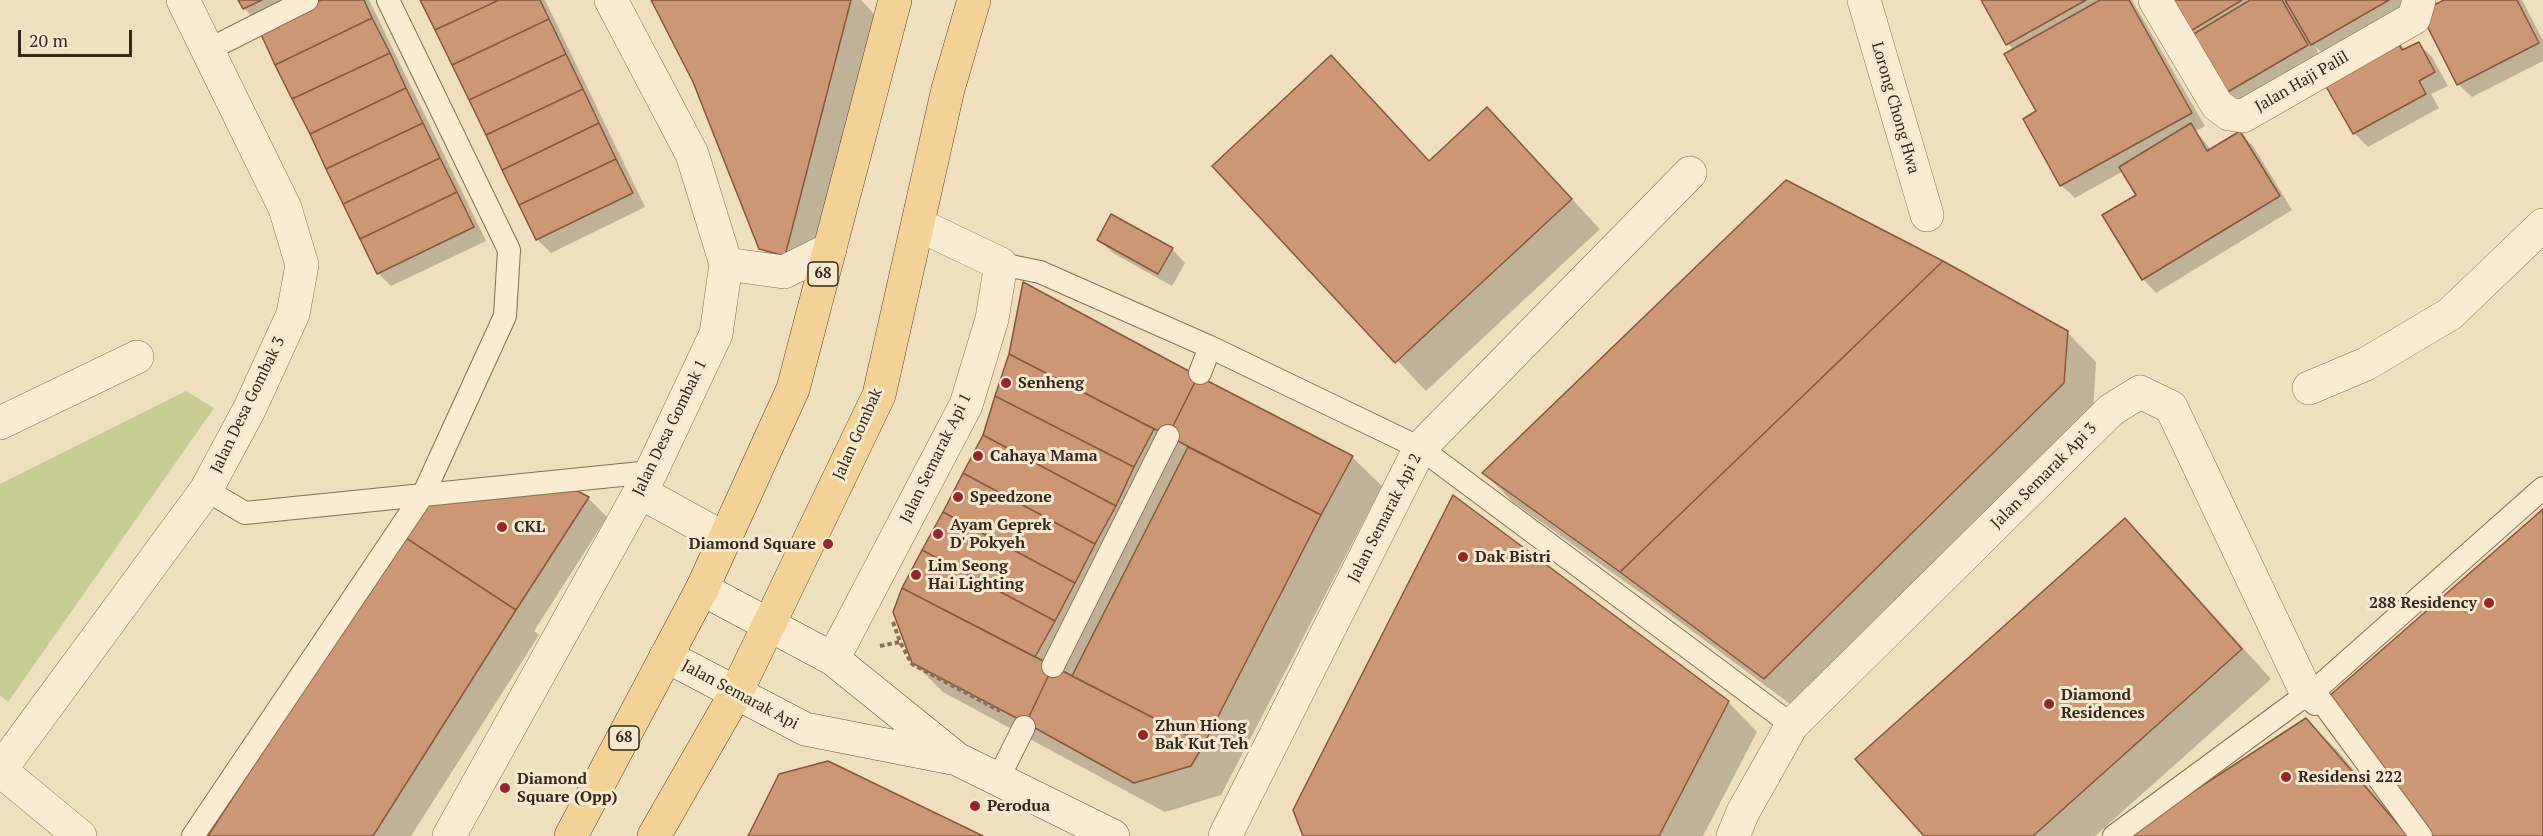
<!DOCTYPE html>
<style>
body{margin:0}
#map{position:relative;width:2543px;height:836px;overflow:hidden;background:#eedfbf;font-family:"PT Serif",serif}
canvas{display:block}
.scale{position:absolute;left:18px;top:30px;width:114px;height:27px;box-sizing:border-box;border:3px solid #36281c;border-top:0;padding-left:8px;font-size:18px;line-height:21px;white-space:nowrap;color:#36281c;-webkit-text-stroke:4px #f6e9cf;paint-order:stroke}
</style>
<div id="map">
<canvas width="2543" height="836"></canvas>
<div class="scale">20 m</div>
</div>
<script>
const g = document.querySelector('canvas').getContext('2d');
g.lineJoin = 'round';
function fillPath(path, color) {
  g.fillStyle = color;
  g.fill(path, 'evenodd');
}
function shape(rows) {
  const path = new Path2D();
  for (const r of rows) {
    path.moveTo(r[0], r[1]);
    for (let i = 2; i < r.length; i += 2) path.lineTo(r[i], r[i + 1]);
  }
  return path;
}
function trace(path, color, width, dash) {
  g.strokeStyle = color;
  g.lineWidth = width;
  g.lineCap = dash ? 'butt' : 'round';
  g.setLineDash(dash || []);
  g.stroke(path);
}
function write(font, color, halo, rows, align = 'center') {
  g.font = font + ' "PT Serif",serif';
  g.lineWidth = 6;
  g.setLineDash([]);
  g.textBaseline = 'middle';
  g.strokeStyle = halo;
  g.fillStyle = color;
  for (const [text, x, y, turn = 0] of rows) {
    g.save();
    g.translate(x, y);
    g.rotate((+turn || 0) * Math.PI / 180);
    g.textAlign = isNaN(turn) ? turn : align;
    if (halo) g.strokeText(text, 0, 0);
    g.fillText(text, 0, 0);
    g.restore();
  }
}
fillPath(shape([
 [186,391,214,408,8,702,0,695,0,484]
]), '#c7cc93');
fillPath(shape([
 [240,0,303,0,257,22,244,8],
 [325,0,369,0,486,241,391,286,378,273],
 [422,0,545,0,645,207,551,253,537,239],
 [652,0,861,0,876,16,809,279,785,272,761,248,694,81],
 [1983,0,2132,0,2205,126,2196,131,2211,150,2240,133,2253,146,2292,210,2156,293,2143,279,2138,195,2123,171,2075,198,2061,185,2038,111,2014,50,2008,44],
 [2172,0,2403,0,2409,10,2326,57,2315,46,2321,59,2241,106,2227,92],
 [2447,0,2522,0,2543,40,2543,61,2472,97,2458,84],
 [2394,37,2406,50,2418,43,2432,57,2448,86,2431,94,2439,108,2368,147,2354,133],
 [1360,87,1430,162,1487,109,1600,229,1426,391,1214,166],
 [1099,240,1172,249,1185,263,1172,286,1113,253],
 [2067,332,2096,362,2093,413,1794,707,1652,601,1513,502,1484,473],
 [1010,354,1198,378,1352,457,1382,486,1221,795,1165,812,943,692,913,662],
 [588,498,607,517,534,631,539,635,411,836,210,836],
 [2125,520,2154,549,2271,679,2095,836,1926,836],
 [1728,702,1757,732,1703,836,1305,836],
 [2306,720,2336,749,2410,836,2128,836]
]), '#0003');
const building = shape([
 [238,0,262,0,243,9,238,0],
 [321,0,364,0,372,18,275,65,259,30,321,0],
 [420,0,499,0,435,30,420,0],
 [499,0,540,0,549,19,452,65,435,30,499,0],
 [651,0,851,0,785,256,759,249,693,82,651,0],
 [1981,0,2086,0,2006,45,1981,0],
 [2100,0,2129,0,2192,113,2060,186,2023,119,2036,111,2004,54,2100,0],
 [2170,0,2242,0,2189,32,2170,0],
 [2250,0,2282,0,2308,45,2226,93,2192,35,2250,0],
 [2285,0,2389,0,2311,45,2285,0],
 [2444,0,2517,0,2539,43,2457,85,2420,12,2444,0],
 [372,18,390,53,292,99,275,65,372,18],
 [549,19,566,54,469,100,452,65,549,19],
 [2394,35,2402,50,2419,42,2435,72,2419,81,2426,94,2353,134,2320,76,2394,35],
 [390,53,406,88,310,134,292,99,390,53],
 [566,54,583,89,486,135,469,100,566,54],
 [1331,55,1429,161,1487,107,1572,199,1395,363,1212,166,1331,55],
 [406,88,423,123,326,169,310,134,406,88],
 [583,89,599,123,502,170,486,135,583,89],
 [423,123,440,158,343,204,326,169,423,123],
 [599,123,616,159,519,205,502,170,599,123],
 [2191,123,2207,151,2240,131,2280,196,2142,280,2102,215,2136,195,2119,167,2191,123],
 [440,158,457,192,360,239,343,204,440,158],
 [616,159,633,193,536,240,519,205,616,159],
 [1786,180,1943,261,1620,572,1482,473,1786,180],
 [457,192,474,227,377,274,360,239,457,192],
 [1111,214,1173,248,1158,274,1097,240,1111,214],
 [1943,261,2068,331,2064,383,1764,679,1620,572,1943,261],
 [1023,282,1198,376,1168,436,1009,354,1023,282],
 [1009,354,1154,429,1134,467,995,396,1009,354],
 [1198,376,1353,456,1321,515,1168,436,1198,376],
 [995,396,1134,467,1116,506,983,435,995,396],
 [983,435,1116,506,1095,544,963,473,983,435],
 [1188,447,1321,515,1204,744,1072,676,1188,447],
 [963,473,1095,544,1075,583,943,512,963,473],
 [566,485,589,497,516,610,403,536,427,500,566,485],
 [1453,495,1729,701,1659,836,1303,836,1293,810,1453,495],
 [2543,509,2543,836,2427,836,2328,697,2543,509],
 [943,512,1075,583,1055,621,922,550,943,512],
 [2125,518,2242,649,2033,836,1924,836,1855,759,2125,518],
 [403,536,516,610,373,836,208,836,403,536],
 [922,550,1055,621,1035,657,902,588,922,550],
 [902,588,1053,666,1026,723,912,663,893,612,902,588],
 [1053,666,1204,744,1191,766,1134,783,1026,723,1053,666],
 [2306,718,2408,836,2125,836,2306,718],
 [828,761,983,836,748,836,779,774,828,761]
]);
fillPath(building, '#cd9674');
trace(building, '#86573d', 1.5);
const lane = shape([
 [208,50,307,0],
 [1001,264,1040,272,1210,347,1420,448,1792,725],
 [1200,373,1210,347],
 [206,490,245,513,651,472],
 [1053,666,1168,436],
 [998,779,1024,727],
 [193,836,424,493,505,316,509,250,388,0],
 [2114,836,2307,694,2315,704],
 [2421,836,2314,691,2543,488]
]);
const street = shape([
 [1864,0,1927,215],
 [2155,0,2217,105,2229,114,2243,116,2414,18,2419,0],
 [726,264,784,272,830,249],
 [2309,388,2366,364,2450,314,2543,225],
 [0,423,137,357],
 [640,492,725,539],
 [833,659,966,405,992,319,1001,264,919,225],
 [0,770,206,490,250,408,293,314,302,265,285,208,183,0],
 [0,770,80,836],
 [449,836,651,472,716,334,726,264,692,154,611,0],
 [1225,836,1420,448,1690,173],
 [1733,836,1743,812,1792,725,2111,410,2140,392,2171,407,2307,694]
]);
const secondary = shape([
 [702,589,833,659,957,759,1113,836],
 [666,656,805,729,952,758]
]);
const primary = shape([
 [571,836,702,589,793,389,895,0],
 [654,836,736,693,879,395,948,89,974,0]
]);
trace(lane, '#876f57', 24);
trace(street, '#876f57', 34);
trace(secondary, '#69503b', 34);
trace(primary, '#543d2c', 34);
trace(shape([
 [893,622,900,642,912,664,1000,711],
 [880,646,900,642]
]), '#876f57', 4, [4.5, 3]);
trace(lane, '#f9ecd2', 22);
trace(street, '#f9ecd2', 33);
trace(secondary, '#f9ecd2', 33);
trace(primary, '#f3d395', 33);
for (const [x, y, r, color] of [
 [1006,383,6,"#97262b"],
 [978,456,6,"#97262b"],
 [958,497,6,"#97262b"],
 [502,527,6,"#97262b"],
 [938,534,6,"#97262b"],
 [828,544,6,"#97262b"],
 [1463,557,6,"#97262b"],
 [916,575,6,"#97262b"],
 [2489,603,6,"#97262b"],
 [2049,704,6,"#97262b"],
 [1143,735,6,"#97262b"],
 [2286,777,6,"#97262b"],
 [505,788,6,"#97262b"],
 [975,806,6,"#97262b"]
]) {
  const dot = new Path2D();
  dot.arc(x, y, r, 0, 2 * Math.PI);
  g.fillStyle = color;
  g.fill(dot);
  trace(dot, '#f6e9cf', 2);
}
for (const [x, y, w] of [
 [823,274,30],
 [624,738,30]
]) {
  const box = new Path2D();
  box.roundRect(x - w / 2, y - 12, w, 24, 4.5);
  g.fillStyle = '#f6e9cf';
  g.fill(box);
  trace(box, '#36281c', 1.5);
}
write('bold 15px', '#36281c', null, [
 ["68",823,274],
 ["68",624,738]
]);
write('16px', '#36281c', '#f6e9cf', [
 ["Jalan Haji Palil",2302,82,-30],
 ["Lorong Chong Hwa",1895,108,74],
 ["Jalan Desa Gombak 3",248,405,-64],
 ["Jalan Desa Gombak 1",670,428,-64],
 ["Jalan Gombak",858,434,-66],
 ["Jalan Semarak Api 1",936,458,-64],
 ["Jalan Semarak Api 3",2044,476,-45],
 ["Jalan Semarak Api 2",1385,518,-63],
 ["Jalan Semarak Api",740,695,28]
]);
write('bold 16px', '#36281c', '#f6e9cf', [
 ["Senheng",1018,383],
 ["Cahaya Mama",990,456],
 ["Speedzone",970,497],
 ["Ayam Geprek",950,525],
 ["D' Pokyeh",950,543],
 ["CKL",514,527],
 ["Diamond Square",816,544,"right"],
 ["Dak Bistri",1475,557],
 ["Lim Seong",928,566],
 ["Hai Lighting",928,584],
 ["288 Residency",2477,603,"right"],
 ["Diamond",2061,695],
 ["Residences",2061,713],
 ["Zhun Hiong",1155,726],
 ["Bak Kut Teh",1155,744],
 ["Residensi 222",2298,777],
 ["Diamond",517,779],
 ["Square (Opp)",517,797],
 ["Perodua",987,806]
], 'left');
</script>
